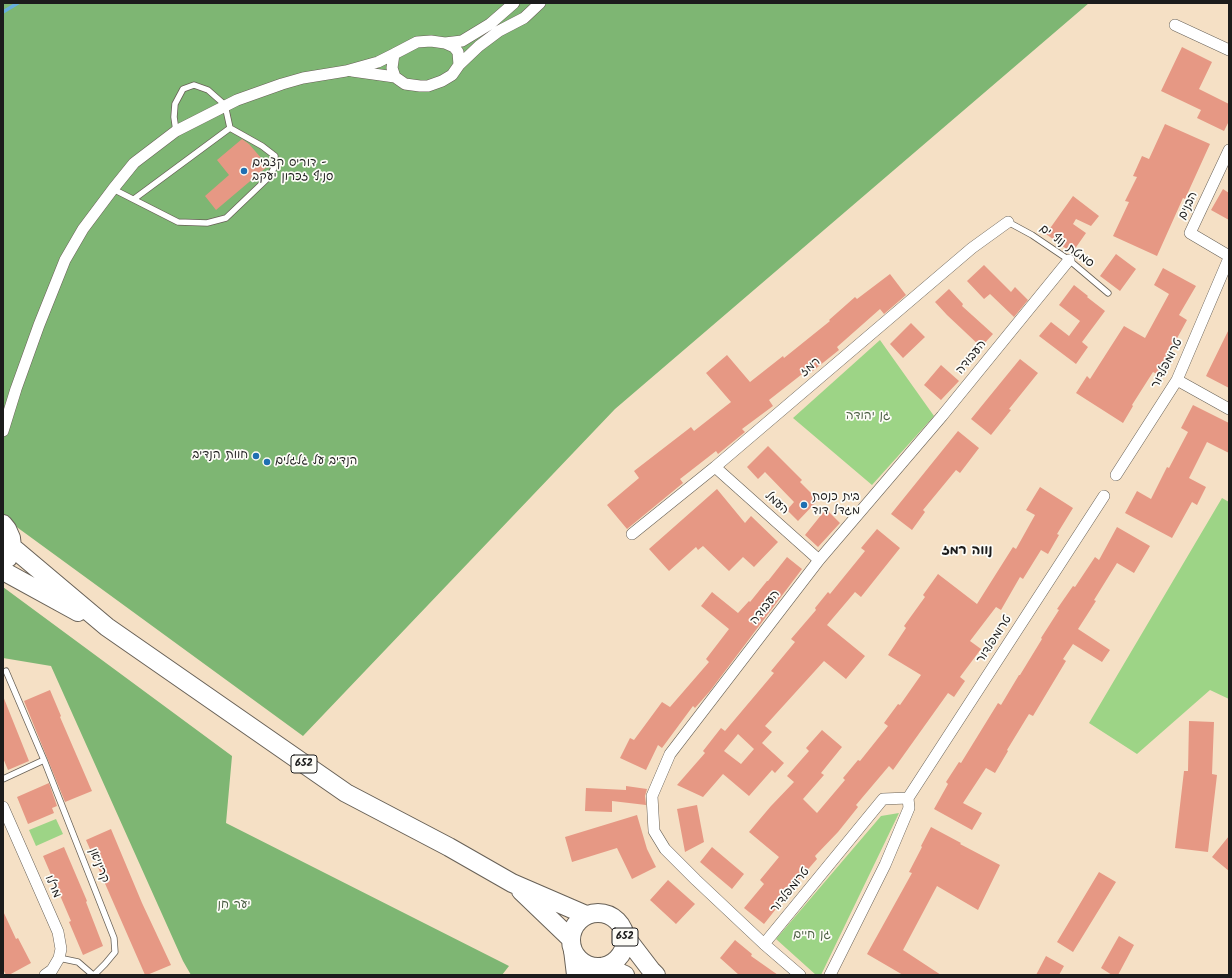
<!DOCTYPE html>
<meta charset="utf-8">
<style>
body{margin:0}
#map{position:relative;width:1232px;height:978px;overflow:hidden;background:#f5e0c5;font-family:Kalam,sans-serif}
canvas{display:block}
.frame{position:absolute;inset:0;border:4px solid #1c1c1c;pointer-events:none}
</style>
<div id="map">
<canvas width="1232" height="978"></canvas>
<div class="frame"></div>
</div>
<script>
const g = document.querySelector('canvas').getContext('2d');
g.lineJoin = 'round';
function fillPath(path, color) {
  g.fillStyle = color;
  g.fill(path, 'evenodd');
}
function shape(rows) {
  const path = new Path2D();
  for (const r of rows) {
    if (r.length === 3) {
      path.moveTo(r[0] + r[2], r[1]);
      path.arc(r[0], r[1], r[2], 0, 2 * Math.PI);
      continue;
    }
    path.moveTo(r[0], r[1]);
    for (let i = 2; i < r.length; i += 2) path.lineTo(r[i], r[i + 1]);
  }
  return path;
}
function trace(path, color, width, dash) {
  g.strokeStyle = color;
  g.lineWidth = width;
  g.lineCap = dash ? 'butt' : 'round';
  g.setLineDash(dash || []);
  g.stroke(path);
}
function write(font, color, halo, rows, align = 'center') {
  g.font = font + ' Kalam,"Playpen Sans Hebrew",sans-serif';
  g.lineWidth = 3.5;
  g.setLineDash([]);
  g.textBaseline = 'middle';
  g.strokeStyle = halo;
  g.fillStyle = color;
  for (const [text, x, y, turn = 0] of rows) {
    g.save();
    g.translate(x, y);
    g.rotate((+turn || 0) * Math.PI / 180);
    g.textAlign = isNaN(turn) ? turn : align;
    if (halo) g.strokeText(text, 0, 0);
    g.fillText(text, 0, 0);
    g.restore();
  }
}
fillPath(shape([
 [880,340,934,416,872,485,793,418],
 [1222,498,1229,502,1229,699,1210,690,1137,754,1089,723],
 [899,813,821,975,816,975,776,939,881,816],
 [56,819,63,834,36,846,29,830]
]), '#9dd486');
fillPath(shape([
 [3,3,1089,3,615,409,303,736,3,517],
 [3,587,232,756,226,823,509,966,502,975,191,975,183,961,51,666,3,658]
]), '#7eb673');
trace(shape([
 [3,12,18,3]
]), '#67afde', 3.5);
fillPath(shape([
 [1182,47,1212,62,1199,89,1229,104,1229,121,1224,131,1197,118,1201,110,1161,91],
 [1165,124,1210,144,1185,199,1183,198,1157,256,1113,236,1129,202,1125,201,1137,177,1133,176,1142,156,1149,159],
 [242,139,249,144,268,166,216,210,205,196,229,175,217,160],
 [1223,189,1229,193,1229,220,1211,210],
 [1073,196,1099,216,1091,226,1076,219,1073,224,1086,233,1072,253,1046,234],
 [1116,254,1136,269,1120,291,1100,276],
 [984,265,1011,292,1015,287,1028,300,1014,317,990,294,984,299,967,281],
 [1163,268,1196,286,1179,315,1187,320,1169,353,1170,354,1157,374,1153,372,1132,405,1133,406,1123,423,1076,393,1087,376,1090,379,1124,326,1145,338,1169,294,1154,285],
 [890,274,906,295,884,314,880,309,837,347,839,350,809,374,806,371,769,400,773,406,742,429,745,432,718,454,716,451,680,479,683,483,627,529,607,505,639,478,634,471,691,427,694,431,731,402,706,373,727,355,750,382,783,356,784,358,830,321,829,320,855,297,857,299],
 [1074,285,1088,296,1087,297,1105,311,1082,342,1088,347,1076,364,1039,336,1051,322,1069,336,1080,321,1059,305],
 [949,289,963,304,962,306,993,334,981,347,947,315,935,302],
 [911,323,925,337,903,358,890,344],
 [1229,329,1229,388,1206,376],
 [1020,359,1038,373,1009,409,1011,410,991,435,971,419],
 [941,365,959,381,941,400,924,385],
 [1193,405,1229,423,1229,453,1207,442,1189,478,1206,487,1197,505,1192,502,1172,538,1125,513,1137,491,1151,499,1167,467,1169,468,1188,432,1181,428],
 [958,431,979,448,960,473,956,470,923,510,925,512,912,530,891,514],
 [768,446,802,480,800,482,818,500,798,521,787,510,794,502,765,472,758,479,747,467],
 [1040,487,1073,508,1057,534,1059,535,1048,554,1041,550,1023,579,1020,577,1001,610,996,607,970,641,981,649,960,677,965,681,954,697,948,693,893,770,889,766,856,805,858,807,838,832,815,856,817,859,797,882,800,884,785,902,783,900,764,924,744,908,764,884,760,880,779,857,749,832,771,806,794,782,787,776,809,751,806,748,822,730,842,747,821,773,824,775,803,799,817,813,845,780,843,778,858,760,860,761,888,726,884,723,898,704,900,705,921,675,888,655,906,628,904,626,925,597,923,595,938,574,977,604,1013,547,1016,549,1035,515,1026,510],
 [717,489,745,523,751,516,778,542,754,567,743,557,729,571,703,546,698,550,696,547,669,571,649,549],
 [826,509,840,523,818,547,805,535],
 [1117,527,1150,546,1134,573,1117,563,1094,600,1096,601,1078,629,1110,650,1102,662,1073,644,1063,659,1066,661,1033,716,1029,714,1007,750,1008,751,995,773,986,768,963,803,982,813,972,830,934,809,948,784,946,782,959,762,961,763,998,703,1001,705,1019,675,1020,675,1042,639,1041,638,1059,610,1057,609,1073,586,1075,587,1095,557,1099,560],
 [877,529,900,548,861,597,855,592,827,625,865,656,846,679,824,661,765,726,772,732,762,743,784,763,775,773,772,770,749,796,723,774,703,797,677,785,705,753,703,751,721,728,725,731,774,673,771,671,795,642,791,639,816,610,815,608,828,592,830,594,865,551,861,548],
 [738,734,754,749,741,764,724,751],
 [787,557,802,569,710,691,695,708,693,706,662,748,658,745,646,770,620,758,630,738,634,740,662,702,670,707,709,662,706,659,729,629,701,606,712,592,738,613,749,601,750,602,767,581,768,581],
 [50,690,61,716,60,717,92,791,65,802,24,701],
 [3,696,29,761,8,770,3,758],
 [1189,721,1214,722,1212,774,1217,775,1208,852,1175,848,1184,771,1188,771],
 [49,783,57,806,52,808,54,813,28,824,17,797],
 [626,786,647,789,645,796,646,805,612,801,612,812,585,811,586,788,626,790],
 [697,805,704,842,685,852,677,809],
 [637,815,647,849,656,867,632,879,617,848,572,862,565,837],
 [931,827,961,843,960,844,1000,865,978,910,937,886,903,950,941,975,903,975,867,954,912,873,909,872,922,847,921,846],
 [111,829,142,903,171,965,147,975,145,975,86,840],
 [1229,836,1229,871,1212,857],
 [64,847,87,901,86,902,103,946,83,955,69,922,71,921,43,856],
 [712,847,744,874,732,889,700,862],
 [1099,872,1116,882,1073,952,1057,942],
 [668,880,695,904,676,924,650,900],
 [3,911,16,939,18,938,31,963,9,975,6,975,3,969],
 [1119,936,1134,945,1118,975,1112,975,1101,968],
 [735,940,752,954,751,956,778,975,739,975,720,958],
 [1046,956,1064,966,1059,975,1036,975]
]), '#e69884');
const lane = shape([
 [113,189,178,222,207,223,226,218,269,177,274,168,275,156,262,146,230,128],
 [134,199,230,128,225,105,208,90,194,85,183,89,175,104,174,117,176,131],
 [1008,222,1032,235,1069,260,1108,293],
 [6,671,44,760,114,938,115,952,105,964,94,975],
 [3,779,44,760],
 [59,958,78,962,93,975]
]);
const street = shape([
 [1175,25,1229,50],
 [431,41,445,43,454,47,458,52,459,65,452,75,442,81,428,86,420,86,405,84,395,77,392,68,394,54,417,42,431,41],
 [445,43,462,41,490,24,514,3],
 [459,65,479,46,499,31,524,18,540,3],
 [352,71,395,77],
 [1229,150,1190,233,1229,256],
 [1177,380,1229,409],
 [3,431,16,389,39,325,65,260,83,229,113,189,134,163,176,131,237,100,282,84,303,78,346,71,378,62,394,54],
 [715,467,819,560],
 [1116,475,1177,380,1229,258],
 [632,534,715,467,972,248,1008,222],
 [3,807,58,932,61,949,59,958,52,970,45,975],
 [764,944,883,799,908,798],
 [800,975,764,944,696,880,665,849,654,831,652,796,670,754,819,560,942,416,1069,260],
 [830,975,885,865,909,808,908,798,1104,496]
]);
const secondary = shape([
 [572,950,575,975],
 [586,965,587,975]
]);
const primary = shape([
 [3,524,7,529,11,538,12,547,8,558],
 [12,547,107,627,346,793,449,847,512,883,586,915],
 [3,571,78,612],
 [521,891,570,938],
 [598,940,27],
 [625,936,651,970,656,975],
 [605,966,625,975]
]);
trace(lane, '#686157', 7);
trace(street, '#686157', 12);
trace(secondary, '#686157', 18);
trace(primary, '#686157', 20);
trace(lane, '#fff', 5.5);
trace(street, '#fff', 11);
trace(secondary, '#fff', 16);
trace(primary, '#fff', 18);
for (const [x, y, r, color] of [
 [244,171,4,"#1f6fb2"],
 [256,456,4,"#1f6fb2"],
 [267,462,4,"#1f6fb2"],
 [804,505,4,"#1f6fb2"]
]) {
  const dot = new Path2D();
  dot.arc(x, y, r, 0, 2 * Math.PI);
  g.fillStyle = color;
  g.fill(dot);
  trace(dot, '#fdfcf7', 1.5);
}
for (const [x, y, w] of [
 [304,764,26],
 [625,937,26]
]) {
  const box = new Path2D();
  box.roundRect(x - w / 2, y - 9, w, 18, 3);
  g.fillStyle = '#fdfcf7';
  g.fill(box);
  trace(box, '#1c1c1c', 1);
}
write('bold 11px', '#1c1c1c', null, [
 ["652",304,764],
 ["652",625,937]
]);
write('12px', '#1c1c1c', '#fdfcf7', [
 ["דוריס קצבים -",252,164],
 ["סניף זכרון יעקב",252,178],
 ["חוות הנדיב",248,456,"right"],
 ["הנדיב על גלגלים",275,462],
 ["בית כנסת",812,498],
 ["מגדל דוד",812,512]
], 'left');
write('12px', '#1c1c1c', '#fdfcf7', [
 ["הבנים",1189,206,-65],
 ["סמטת נוף ים",1066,247,36],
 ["העבודה",972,358,-51],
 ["טרומפלדור",1168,364,-63],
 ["רמז",811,368,-40],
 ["העמל",776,504,42],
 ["העבודה",766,608,-52],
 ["טרומפלדור",995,640,-57],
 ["קריניאן",98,866,68],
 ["מרלו",52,887,67],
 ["טרומפלדור",791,891,-51]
]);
write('12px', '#495c41', '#fdfcf7', [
 ["גן יהודה",868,417],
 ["יער חן",234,906],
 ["גן חיים",812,936]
]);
write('bold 13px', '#1c1c1c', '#fdfcf7', [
 ["נווה רמז",967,552]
]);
</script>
